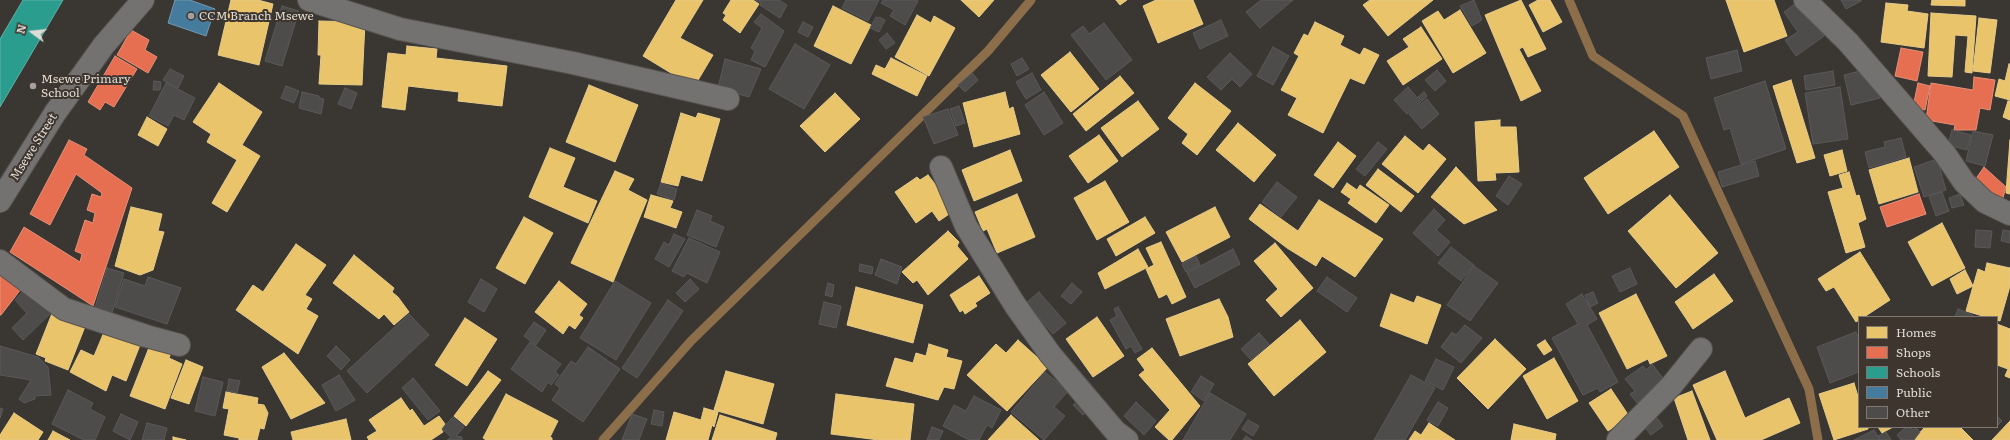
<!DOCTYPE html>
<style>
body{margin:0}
#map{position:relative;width:2010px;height:440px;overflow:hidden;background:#3a3632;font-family:Literata,serif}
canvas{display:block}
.legend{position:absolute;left:1858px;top:316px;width:140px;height:112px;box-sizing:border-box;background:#3e362e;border:1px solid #7e7871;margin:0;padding:5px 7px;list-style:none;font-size:12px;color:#dfdbd5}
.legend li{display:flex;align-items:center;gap:8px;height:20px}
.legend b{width:20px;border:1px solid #7e7871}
.north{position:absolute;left:12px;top:12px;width:40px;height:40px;-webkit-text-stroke:3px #3e362e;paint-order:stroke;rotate:285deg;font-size:11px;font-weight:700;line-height:16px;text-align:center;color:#dfdbd5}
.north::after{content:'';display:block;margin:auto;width:14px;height:18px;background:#dfdbd5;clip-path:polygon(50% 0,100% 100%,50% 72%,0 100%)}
</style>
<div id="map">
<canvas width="2010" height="440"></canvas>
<ul class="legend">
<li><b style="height:11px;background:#e9c46a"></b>Homes</li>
<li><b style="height:11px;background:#e76f51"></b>Shops</li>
<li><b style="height:11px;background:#2a9d8f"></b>Schools</li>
<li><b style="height:11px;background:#457b9d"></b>Public</li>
<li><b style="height:11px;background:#4e4c4b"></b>Other</li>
</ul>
<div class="north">N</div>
</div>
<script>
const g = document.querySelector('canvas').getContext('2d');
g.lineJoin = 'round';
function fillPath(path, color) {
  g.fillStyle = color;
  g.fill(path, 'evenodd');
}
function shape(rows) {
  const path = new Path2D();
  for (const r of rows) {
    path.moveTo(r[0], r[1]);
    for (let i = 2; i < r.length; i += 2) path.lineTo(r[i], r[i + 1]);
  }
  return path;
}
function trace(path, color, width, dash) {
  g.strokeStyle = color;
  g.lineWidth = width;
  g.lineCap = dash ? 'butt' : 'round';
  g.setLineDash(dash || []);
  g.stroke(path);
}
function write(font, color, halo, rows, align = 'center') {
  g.font = font + ' Literata,serif';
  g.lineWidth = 4;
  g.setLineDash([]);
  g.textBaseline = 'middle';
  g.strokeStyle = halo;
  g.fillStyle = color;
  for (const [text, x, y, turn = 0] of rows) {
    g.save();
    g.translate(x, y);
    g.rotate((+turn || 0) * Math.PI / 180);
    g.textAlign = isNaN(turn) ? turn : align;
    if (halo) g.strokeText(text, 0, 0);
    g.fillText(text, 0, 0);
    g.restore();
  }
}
const homes = shape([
 [231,0,258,0,273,4,259,65,218,55,231,0],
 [676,0,703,0,680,38,713,55,694,87,643,56,676,0],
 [731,0,753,0,759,4,740,33,723,20,726,15,723,13,731,0],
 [961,0,994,0,979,17,961,0],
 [1116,0,1127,0,1120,5,1116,0],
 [1156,0,1193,0,1203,24,1158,43,1143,6,1156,0],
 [1370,0,1433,0,1388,36,1363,5,1370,0],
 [1521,0,1546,49,1528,57,1523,47,1519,49,1541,91,1521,101,1485,15,1521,0],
 [1538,0,1550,0,1562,22,1543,32,1529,5,1538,0],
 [1726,0,1774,0,1787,36,1744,52,1726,0],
 [1932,0,1965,0,1965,6,1931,5,1932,0],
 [1886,3,1908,5,1907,11,1928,14,1924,48,1881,42,1886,3],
 [833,6,871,25,851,64,814,46,833,6],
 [1460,10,1486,53,1453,73,1422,21,1438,11,1444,20,1460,10],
 [1931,13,1976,16,1972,73,1965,72,1968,36,1955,35,1952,77,1928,76,1931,13],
 [917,15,931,23,934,16,955,28,929,76,895,57,917,15],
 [1979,18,1997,20,1990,73,1973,71,1979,18],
 [319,21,365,22,362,85,319,84,321,55,318,55,319,21],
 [1315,22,1344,36,1340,45,1360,55,1364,48,1379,55,1364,84,1350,78,1323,133,1288,115,1297,98,1281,90,1299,56,1294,53,1304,34,1308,36,1315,22],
 [1421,27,1442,59,1403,85,1387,61,1409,47,1403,39,1421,27],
 [407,46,437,49,436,58,507,66,502,106,458,101,459,92,408,86,405,110,382,107,388,53,406,55,407,46],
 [1070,52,1099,89,1071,112,1041,75,1070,52],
 [891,58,927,76,917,96,872,74,876,65,885,69,891,58],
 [2009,64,2010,64,2010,100,1995,96,1999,79,2005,81,2009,64],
 [1120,76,1134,93,1086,131,1073,114,1120,76],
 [1791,80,1815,158,1797,163,1773,86,1791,80],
 [219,83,262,112,242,145,260,156,227,212,212,203,237,160,207,142,211,134,193,122,219,83],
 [1195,83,1231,111,1197,155,1182,143,1188,134,1168,118,1195,83],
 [589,85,638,105,615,162,566,142,589,85],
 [1005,92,1009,109,1013,107,1020,134,974,147,963,103,1005,92],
 [835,93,860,119,825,152,800,126,835,93],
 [1138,101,1159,129,1122,157,1101,128,1138,101],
 [2008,101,2010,101,2010,120,2003,117,2008,101],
 [681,113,696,118,698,113,720,119,702,181,681,175,678,186,661,182,681,113],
 [147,117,167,129,158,146,138,135,147,117],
 [1500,120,1500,127,1516,127,1519,172,1495,173,1496,180,1478,181,1475,122,1500,120],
 [1238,123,1276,155,1254,182,1216,150,1238,123],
 [1654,131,1679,167,1608,214,1584,178,1654,131],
 [1099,135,1118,161,1088,183,1069,156,1099,135],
 [1405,136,1423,151,1429,144,1446,159,1418,193,1382,164,1405,136],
 [2010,140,2010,194,2006,193,2010,140],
 [1338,142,1356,156,1333,188,1314,175,1338,142],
 [550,148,575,158,563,187,597,201,588,223,529,197,550,148],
 [1010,150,1022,181,974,201,962,170,1010,150],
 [1842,150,1847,171,1830,176,1824,155,1842,150],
 [1909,158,1918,192,1879,204,1869,170,1909,158],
 [1456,167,1497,210,1464,224,1431,197,1456,167],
 [1378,169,1414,196,1401,212,1366,185,1378,169],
 [615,171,634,179,628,190,647,200,613,282,571,263,615,171],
 [1849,172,1856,196,1859,195,1866,219,1858,223,1865,247,1846,253,1828,192,1843,188,1839,175,1849,172],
 [928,175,955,210,939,221,932,211,916,223,895,192,917,177,920,180,928,175],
 [1105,181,1129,222,1097,240,1074,198,1105,181],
 [1347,183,1357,190,1360,185,1389,205,1376,223,1348,203,1351,199,1341,192,1347,183],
 [1017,194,1035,237,997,253,987,229,983,231,975,212,1017,194],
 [651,195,673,201,670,208,682,212,676,228,644,217,651,195],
 [1670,195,1718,253,1676,288,1628,231,1670,195],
 [1319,200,1383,239,1355,277,1322,256,1316,266,1287,248,1249,219,1260,204,1298,231,1319,200],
 [131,207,162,214,158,231,164,232,153,270,140,275,115,266,131,207],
 [1215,207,1230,237,1182,262,1166,232,1215,207],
 [524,217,553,233,525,284,496,268,524,217],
 [1145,217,1155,233,1116,256,1107,239,1145,217],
 [1942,223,1965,268,1932,286,1908,242,1942,223],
 [948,231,959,242,957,246,968,259,928,295,917,280,913,283,902,272,948,231],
 [1161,242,1186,297,1172,304,1167,294,1159,298,1146,269,1154,265,1146,248,1161,242],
 [1275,243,1313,288,1281,317,1266,300,1278,289,1254,261,1275,243],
 [296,244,326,265,305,295,312,299,306,309,318,316,298,354,236,310,253,285,263,292,296,244],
 [1138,249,1148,267,1105,289,1098,273,1138,249],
 [1860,252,1890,300,1864,317,1859,317,1859,320,1856,322,1834,287,1826,291,1818,279,1860,252],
 [354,255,394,288,392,292,398,297,409,312,394,325,384,314,379,319,333,283,354,255],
 [1987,263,2010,268,2010,286,2000,321,1997,320,1997,317,1986,317,1966,311,1978,269,1985,272,1987,263],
 [1965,270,1973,286,1957,294,1950,279,1965,270],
 [1714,274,1733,301,1693,329,1675,302,1714,274],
 [979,276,990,293,975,303,977,306,965,314,963,310,960,312,950,295,979,276],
 [559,281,587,304,579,315,583,318,575,329,569,325,563,334,535,312,559,281],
 [856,287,923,305,913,343,847,325,856,287],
 [1391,294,1414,303,1417,296,1441,305,1427,344,1380,326,1391,294],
 [1636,294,1667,356,1650,364,1648,359,1627,369,1599,313,1636,294],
 [1219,299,1228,317,1233,337,1180,356,1166,319,1219,299],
 [53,311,86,324,68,370,45,361,46,358,36,354,53,311],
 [1097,317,1124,356,1093,377,1066,339,1097,317],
 [465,318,497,339,467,386,435,365,465,318],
 [1300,320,1326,352,1274,396,1248,364,1300,320],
 [1997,324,2010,329,2010,378,2005,376,2008,369,1997,365,1997,324],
 [107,325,142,340,126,381,112,375,106,391,70,372,81,350,94,356,107,325],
 [1495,339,1526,369,1488,409,1457,378,1495,339],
 [1018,340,1048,367,1007,411,967,375,996,344,1006,353,1018,340],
 [1545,340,1552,350,1544,355,1537,345,1545,340],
 [929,344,948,350,946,357,962,361,954,389,944,387,938,400,886,386,895,358,913,363,916,353,926,356,929,344],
 [150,345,171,353,169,358,182,364,165,409,130,396,150,345],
 [1152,348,1200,406,1172,440,1169,440,1155,427,1170,410,1139,375,1145,370,1137,359,1152,348],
 [284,353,325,403,291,419,262,367,284,353],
 [1554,358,1578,401,1547,419,1523,376,1554,358],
 [186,360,203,367,189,404,171,398,186,360],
 [488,371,501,380,466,426,454,416,488,371],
 [726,371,774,384,763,424,714,410,726,371],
 [1725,371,1745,418,1789,398,1800,423,1761,440,1717,440,1693,385,1725,371],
 [1854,383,1859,400,1859,427,1868,427,1868,429,1834,440,1819,394,1854,383],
 [1611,389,1629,416,1608,431,1589,403,1611,389],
 [1692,391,1710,440,1688,440,1674,398,1692,391],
 [226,392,258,398,257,404,264,405,268,413,264,429,260,428,257,440,239,440,239,438,224,435,229,409,223,408,226,392],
 [506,394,558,421,550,437,552,438,552,440,486,440,483,438,506,394],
 [836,394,914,404,910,440,879,440,831,434,836,394],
 [401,398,410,411,412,409,424,426,439,416,445,424,441,429,443,432,431,440,369,440,367,437,377,431,369,420,401,398],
 [704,408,718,412,714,427,712,425,708,440,666,440,674,412,701,420,704,408],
 [14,413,43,432,38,440,0,440,0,435,14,413],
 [720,415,777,433,775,440,712,440,720,415],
 [1011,415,1039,440,988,440,1011,415],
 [346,419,351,440,293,440,291,432,346,419],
 [2010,421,2010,440,1992,440,2010,421],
 [1429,423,1455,440,1409,440,1415,431,1421,435,1429,423],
 [1514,424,1556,434,1555,440,1511,440,1514,424],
 [1878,427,1893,427,1882,433,1878,427],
 [1925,427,1960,427,1973,440,1915,440,1914,439,1925,427],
 [53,431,70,440,48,440,53,431],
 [173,437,186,440,173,440,173,437]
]);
fillPath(homes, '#e9c46a');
trace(homes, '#e6cb8a', 1);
const shops = shape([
 [131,30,149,40,145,50,157,57,148,73,117,55,131,30],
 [1901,48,1923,52,1917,81,1895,76,1901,48],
 [115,56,137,69,114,107,105,102,100,110,88,102,115,56],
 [1974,77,1995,80,1990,110,1980,108,1976,130,1954,130,1955,125,1926,120,1931,83,1973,90,1974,77],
 [1918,83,1930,86,1925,110,1913,107,1918,83],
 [69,140,87,149,84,155,132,188,93,306,10,252,24,227,80,262,82,254,75,251,85,220,93,223,95,213,87,210,92,194,101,197,102,193,76,174,50,225,30,214,69,140],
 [1984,167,2006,187,2001,205,1975,180,1984,167],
 [1919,194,1926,214,1887,227,1880,207,1919,194],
 [0,266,21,289,1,315,0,315,0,266]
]);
fillPath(shops, '#e76f51');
trace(shops, '#e58f79', 1);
const schools = shape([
 [23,0,63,0,0,107,0,39,23,0]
]);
fillPath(schools, '#2a9d8f');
trace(schools, '#60b0a4', 1);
const public = shape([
 [175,0,190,0,215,9,206,36,168,23,175,0]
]);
fillPath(public, '#457b9d');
trace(public, '#7398ae', 1);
trace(shape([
 [1569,0,1593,56,1683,116,1809,389,1818,440],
 [603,440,691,341,988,51,1031,0]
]), '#8d6e4a', 9);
const building = shape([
 [756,0,779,0,787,5,780,18,760,5,761,3,756,0],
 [846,0,879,0,868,21,842,8,846,0],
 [883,0,916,0,918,1,905,25,890,16,894,10,881,3,883,0],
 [1261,0,1293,0,1260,28,1246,12,1261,0],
 [1474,0,1482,20,1472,26,1460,6,1474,0],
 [1800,0,1824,36,1796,56,1785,40,1798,32,1784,12,1800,0],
 [1841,0,1861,0,1861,1,1846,9,1841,0],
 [282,6,299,11,282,66,265,61,282,6],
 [761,14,784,31,765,67,751,60,755,51,751,48,762,28,754,22,761,14],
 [876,17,878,18,879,17,885,20,879,32,870,28,876,17],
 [1221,20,1228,36,1200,49,1193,33,1221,20],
 [803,22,813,27,808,37,798,32,803,22],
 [1104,23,1132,60,1106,80,1071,35,1083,26,1089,34,1104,23],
 [887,33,895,43,886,49,879,40,887,33],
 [795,44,830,65,804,109,769,89,795,44],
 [1273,47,1289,56,1273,85,1257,76,1273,47],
 [1737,50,1742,71,1711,79,1706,58,1737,50],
 [1230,53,1252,74,1240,87,1232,79,1221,90,1207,77,1230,53],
 [1022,58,1029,69,1017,76,1011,64,1022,58],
 [725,59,761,69,749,97,718,88,725,59],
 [170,69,184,76,178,88,163,80,170,69],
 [1437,70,1446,81,1435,91,1425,80,1437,70],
 [1833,71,1835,85,1806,90,1804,76,1833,71],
 [1860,71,1878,84,1880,98,1851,105,1844,75,1860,71],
 [972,73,978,80,965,92,958,85,972,73],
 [1032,73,1041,90,1026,99,1016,82,1032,73],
 [154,81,161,82,160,90,153,90,154,81],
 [1765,81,1786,149,1741,164,1730,128,1724,130,1714,98,1765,81],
 [166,83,195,98,184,120,174,115,168,126,149,116,166,83],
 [286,86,299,91,294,103,281,98,286,86],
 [1408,87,1421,102,1407,114,1394,100,1408,87],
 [1840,87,1848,139,1813,144,1805,93,1840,87],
 [345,88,357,93,351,109,338,104,345,88],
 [302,92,319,96,319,98,324,99,321,114,299,108,302,92],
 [1044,92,1063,123,1044,135,1025,105,1044,92],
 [1424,92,1427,96,1422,101,1418,97,1424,92],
 [1427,99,1439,114,1422,129,1409,114,1427,99],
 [959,106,965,123,956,126,950,109,959,106],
 [948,109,958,135,934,144,923,117,948,109],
 [1952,130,1971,135,1967,150,1948,145,1952,130],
 [1973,131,1993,135,1985,166,1966,161,1973,131],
 [1901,138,1906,157,1869,168,1865,152,1885,147,1884,142,1901,138],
 [1378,142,1387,149,1365,176,1356,169,1378,142],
 [1937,159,1946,190,1924,197,1914,167,1937,159],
 [1755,161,1759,176,1722,187,1718,172,1755,161],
 [1509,176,1522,184,1508,205,1496,196,1509,176],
 [1277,182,1297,197,1281,217,1262,202,1277,182],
 [661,183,677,189,674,200,657,194,661,183],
 [1942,192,1949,211,1936,216,1929,196,1942,192],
 [1960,194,1964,205,1952,208,1949,198,1960,194],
 [1434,209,1445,220,1436,230,1450,242,1438,256,1413,233,1434,209],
 [697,210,712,216,710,221,724,227,716,247,687,235,697,210],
 [1976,230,1992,231,1990,248,1975,247,1976,230],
 [2003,230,2010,231,2010,243,2001,241,2003,230],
 [674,234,685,239,669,267,655,259,664,242,669,245,674,234],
 [689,238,720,252,707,283,687,273,684,277,672,271,689,238],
 [1451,247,1474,265,1461,281,1438,263,1451,247],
 [1233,249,1240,264,1195,288,1187,273,1233,249],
 [1196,256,1200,265,1186,272,1182,264,1196,256],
 [881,259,902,267,897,284,875,275,881,259],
 [860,264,873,267,872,274,859,271,860,264],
 [1474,266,1498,283,1470,321,1447,305,1474,266],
 [107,268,124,273,111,316,94,311,107,268],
 [1630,268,1637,284,1620,292,1612,276,1630,268],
 [148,277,181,288,167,324,115,307,124,279,145,286,148,277],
 [1327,277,1357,298,1347,312,1317,291,1327,277],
 [481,279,497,289,484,312,468,302,481,279],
 [690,279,699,289,685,302,676,293,690,279],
 [615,281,651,303,616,360,580,338,615,281],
 [828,283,834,285,832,297,825,295,828,283],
 [1072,283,1082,292,1071,304,1061,296,1072,283],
 [26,288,51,313,23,340,12,328,27,313,15,300,26,288],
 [1039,292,1066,323,1053,334,1026,303,1039,292],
 [1593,292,1598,303,1590,307,1585,295,1593,292],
 [1582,294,1597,319,1587,325,1618,382,1600,392,1598,388,1583,395,1552,338,1578,324,1566,304,1582,294],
 [668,300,683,311,637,378,622,368,668,300],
 [824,302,841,306,836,328,819,324,824,302],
 [1118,307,1142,349,1135,353,1131,346,1126,349,1110,320,1117,316,1114,309,1118,307],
 [1958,309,1973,315,1972,317,1955,317,1958,309],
 [409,314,429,335,367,393,347,371,409,314],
 [534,322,546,330,536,345,524,336,534,322],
 [1465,325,1482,338,1461,363,1441,347,1452,332,1456,335,1465,325],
 [1856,332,1859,339,1859,372,1830,383,1817,347,1856,332],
 [1259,333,1269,344,1251,360,1241,349,1259,333],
 [530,342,561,364,555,372,559,375,551,385,548,382,542,392,511,369,530,342],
 [0,346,38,357,48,367,51,395,35,396,35,399,24,403,19,399,31,380,0,375,0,346],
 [336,346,350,360,341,370,327,356,336,346],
 [588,347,620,369,583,422,552,400,560,388,555,384,571,361,576,364,588,347],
 [1436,359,1454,367,1443,390,1425,381,1436,359],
 [1652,364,1665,381,1637,403,1630,394,1635,391,1625,379,1643,366,1646,370,1652,364],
 [1045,372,1068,391,1054,407,1065,416,1044,440,1011,412,1045,372],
 [339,375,355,400,336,411,322,385,339,375],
 [1411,375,1435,388,1405,440,1374,440,1411,375],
 [1201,376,1214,384,1204,401,1191,392,1201,376],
 [203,377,223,382,215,416,195,411,203,377],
 [413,378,440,411,428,420,402,388,413,378],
 [229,379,240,381,237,393,227,391,229,379],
 [68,390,93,403,90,409,105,417,95,440,84,440,52,424,68,390],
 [1210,393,1246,414,1230,440,1183,440,1210,393],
 [974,396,1001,410,992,428,987,425,979,440,969,440,943,426,954,405,966,411,974,396],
 [1081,398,1090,408,1083,415,1073,405,1081,398],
 [1136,402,1156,421,1144,435,1124,416,1136,402],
 [1438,402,1448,408,1438,426,1427,420,1438,402],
 [0,408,3,409,0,418,0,408],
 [654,410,664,412,662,426,651,424,654,410],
 [1653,413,1663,426,1651,435,1641,423,1653,413],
 [121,414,138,422,130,440,113,431,121,414],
 [632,414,647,419,639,440,622,440,632,414],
 [1997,416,2002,421,1997,426,1997,416],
 [453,417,464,427,456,436,462,437,462,440,447,440,451,437,442,429,453,417],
 [1248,420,1259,426,1253,436,1242,429,1248,420],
 [147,423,167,428,164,440,142,440,147,423],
 [932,427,943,431,939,440,927,440,932,427],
 [1906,427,1910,427,1913,430,1916,428,1920,432,1914,440,1901,440,1897,435,1906,427],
 [1874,430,1880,440,1854,440,1874,430],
 [1886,432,1891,440,1880,440,1878,436,1886,432],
 [1246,436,1252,440,1243,440,1246,436]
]);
fillPath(building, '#4e4c4b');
trace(building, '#5a595a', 1);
const minor = shape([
 [309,0,400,29,573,63,728,99],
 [1805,0,1848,42,1945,154,1964,182,1985,202,2010,214],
 [941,167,966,226,1015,305,1050,354,1115,431,1127,440],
 [0,201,55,113,104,45,143,0],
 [0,261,64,309,146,336,179,345],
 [1618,440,1671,386,1701,349]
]);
trace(minor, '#575450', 24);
trace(minor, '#737270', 22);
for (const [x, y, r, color] of [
 [191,16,4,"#a5a19c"],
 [33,86,4,"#a5a19c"]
]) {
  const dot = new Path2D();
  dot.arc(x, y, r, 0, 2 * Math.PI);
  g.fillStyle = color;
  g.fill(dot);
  trace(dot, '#3e362e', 1.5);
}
write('12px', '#dfdbd5', '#3e362e', [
 ["CCM Branch Msewe",199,16],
 ["Msewe Primary",41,79],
 ["School",41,93]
], 'left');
write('12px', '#dfdbd5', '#3e362e', [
 ["Msewe Street",34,147,-58]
]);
</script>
